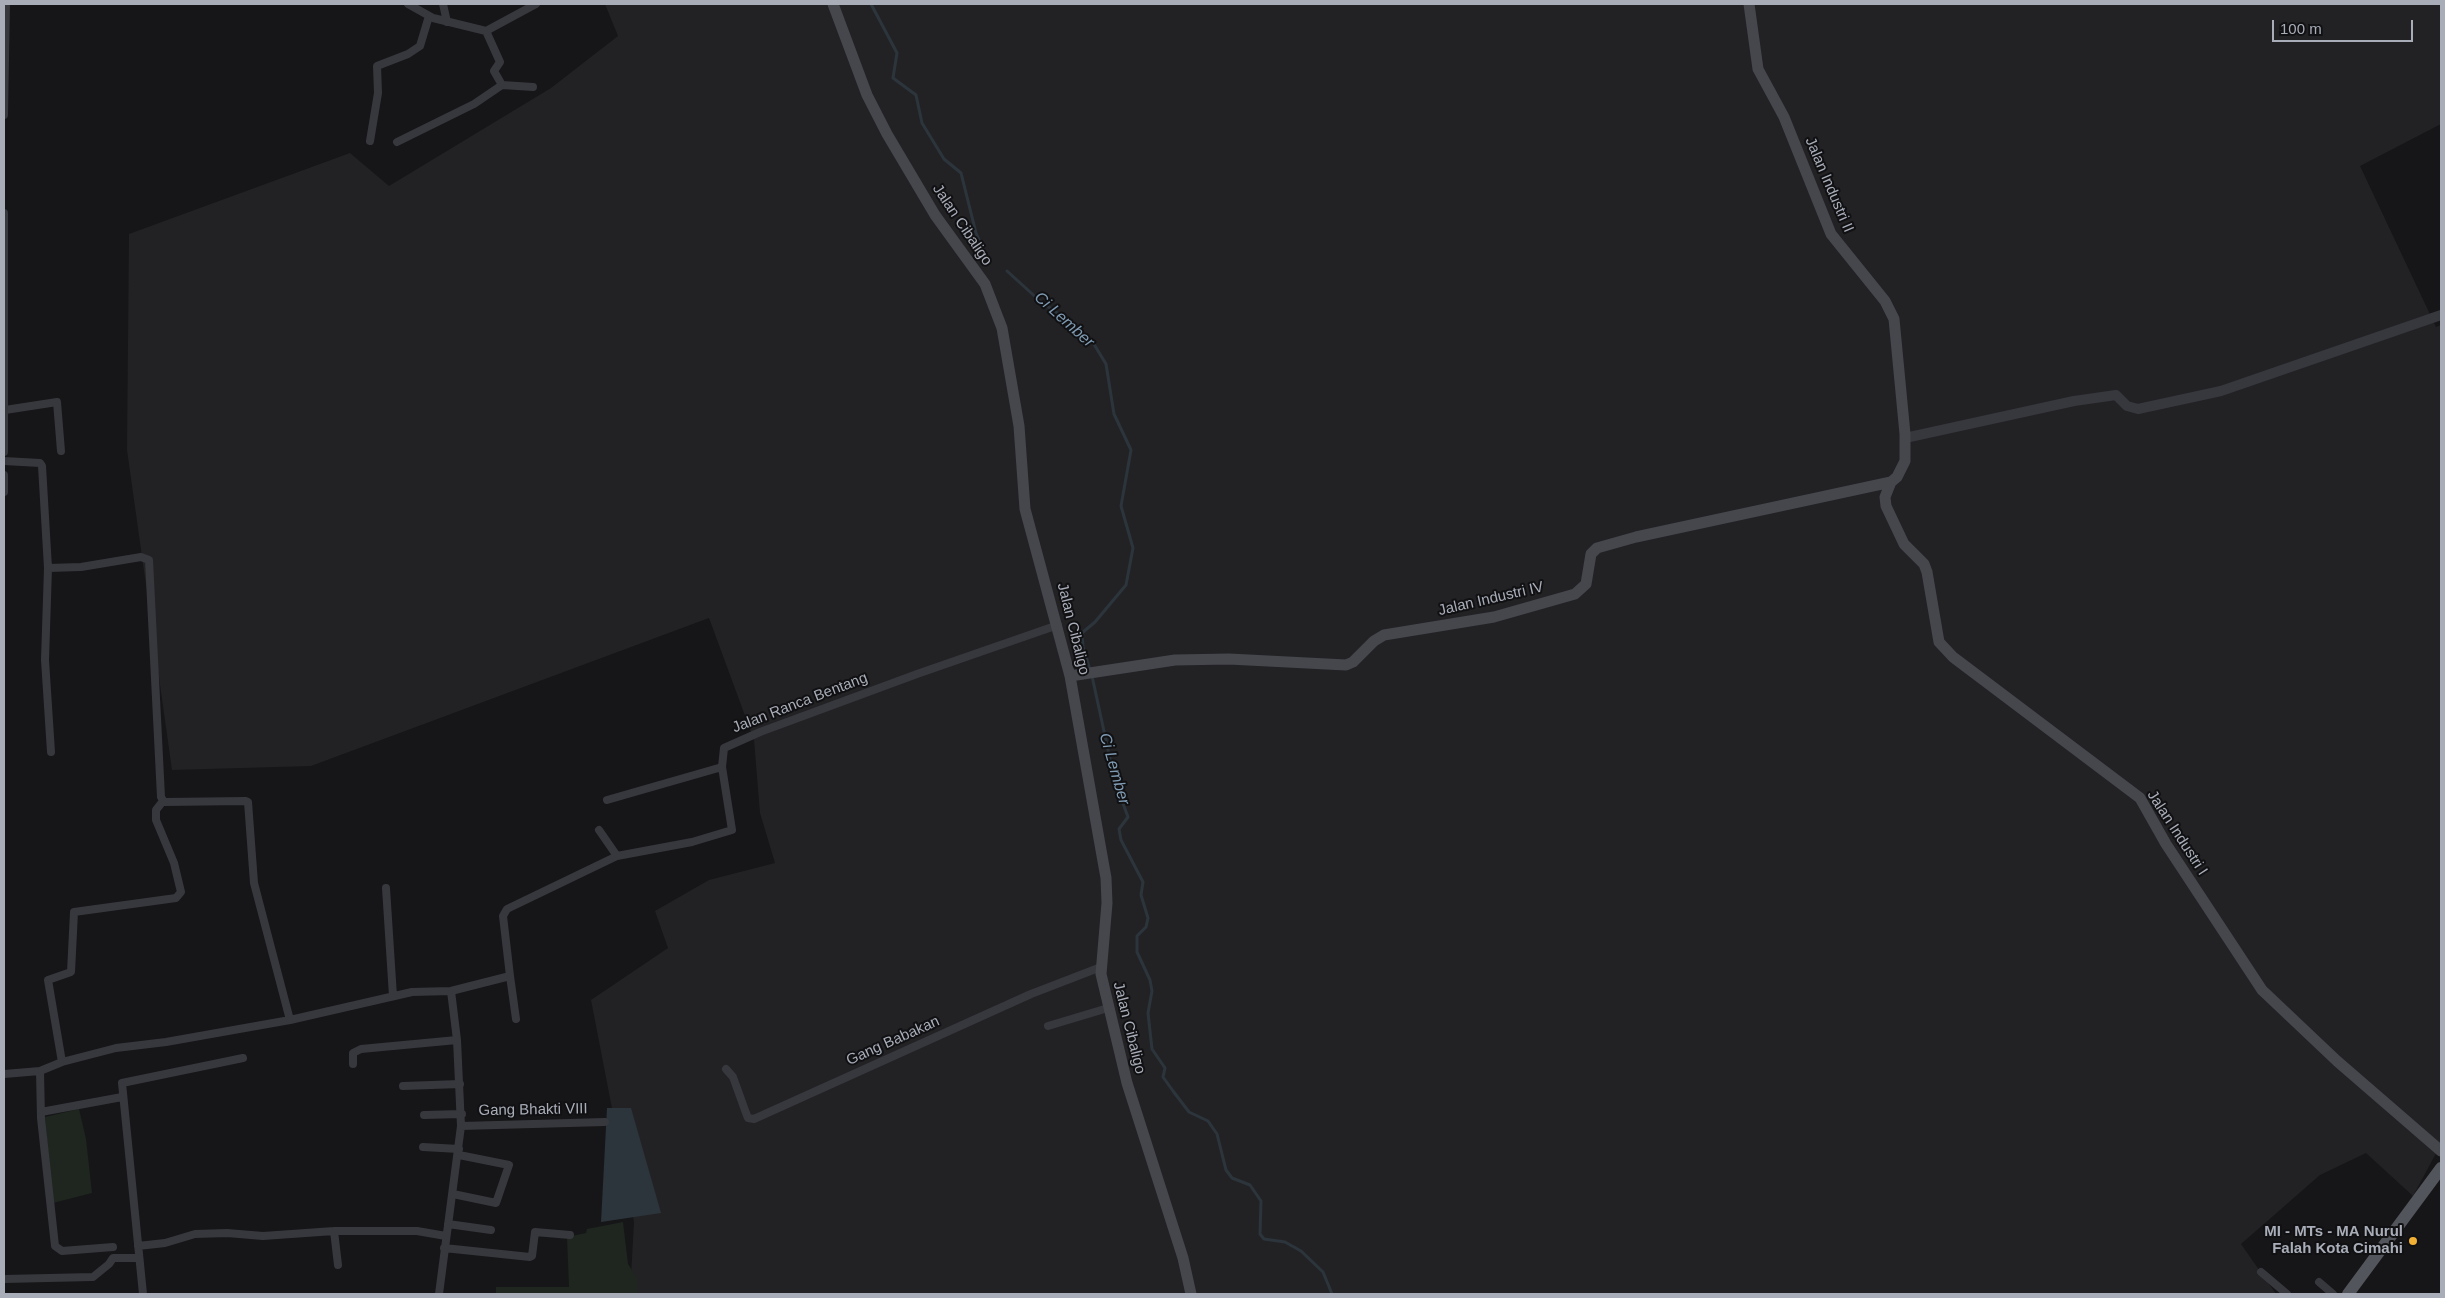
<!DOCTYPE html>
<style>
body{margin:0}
#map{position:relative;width:2445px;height:1298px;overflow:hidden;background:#161618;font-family:Helvetica,sans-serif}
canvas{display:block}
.frame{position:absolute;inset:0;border:5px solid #a8adb8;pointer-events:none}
.scale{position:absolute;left:2272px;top:20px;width:141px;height:22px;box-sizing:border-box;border:2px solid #a8adb8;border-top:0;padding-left:6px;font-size:15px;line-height:18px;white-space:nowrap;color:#a8adb8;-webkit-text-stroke:4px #111113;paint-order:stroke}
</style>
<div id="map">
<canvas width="2445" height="1298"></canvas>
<div class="frame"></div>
<div class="scale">100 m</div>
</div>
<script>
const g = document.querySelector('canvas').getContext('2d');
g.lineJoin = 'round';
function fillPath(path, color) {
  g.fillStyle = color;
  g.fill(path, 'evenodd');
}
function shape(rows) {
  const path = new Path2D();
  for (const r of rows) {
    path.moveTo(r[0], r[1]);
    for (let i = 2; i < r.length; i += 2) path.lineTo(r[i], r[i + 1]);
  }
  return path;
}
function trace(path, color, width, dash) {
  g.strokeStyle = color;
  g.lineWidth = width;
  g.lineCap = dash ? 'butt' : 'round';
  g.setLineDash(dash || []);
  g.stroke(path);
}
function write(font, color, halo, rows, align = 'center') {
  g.font = font + ' Helvetica,sans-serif';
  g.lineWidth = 4;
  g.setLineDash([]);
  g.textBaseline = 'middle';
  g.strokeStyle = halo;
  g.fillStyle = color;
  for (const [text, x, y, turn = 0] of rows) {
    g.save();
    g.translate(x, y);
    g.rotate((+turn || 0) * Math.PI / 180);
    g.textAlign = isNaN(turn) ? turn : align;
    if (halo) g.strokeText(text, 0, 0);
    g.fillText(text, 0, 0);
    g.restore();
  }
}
fillPath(shape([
 [605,4,2441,4,2441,124,2360,166,2436,327,2441,325,2441,1144,2413,1196,2366,1153,2320,1175,2241,1244,2276,1294,630,1294,634,1222,591,1000,668,948,655,911,709,880,775,863,760,813,754,740,709,618,311,766,172,770,127,450,129,234,350,153,389,186,551,88,618,36]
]), '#222225');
fillPath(shape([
 [79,1109,86,1139,92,1193,53,1203,45,1117],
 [623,1222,628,1264,637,1278,637,1294,496,1294,496,1287,569,1287,567,1237,586,1233,587,1229]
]), '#1e261f');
fillPath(shape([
 [607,1108,631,1108,661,1213,601,1222]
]), '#2c353c');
trace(shape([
 [871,4,897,53,893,78,916,95,922,123,944,159,961,173,976,233,986,255],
 [1007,271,1040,301,1073,324,1092,341,1106,364,1114,414,1131,450,1121,506,1133,548,1126,585,1095,622,1082,633,1083,647,1090,670],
 [1092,676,1115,782,1128,817,1119,829,1121,840,1143,882,1141,895,1148,918,1146,927,1137,936,1137,952,1150,980,1152,991,1148,1013,1152,1049,1165,1068,1163,1077,1173,1091,1189,1112,1208,1121,1217,1134,1226,1170,1232,1178,1250,1185,1261,1201,1260,1234,1264,1239,1285,1242,1301,1251,1323,1272,1332,1294]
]), '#2c353c', 3);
trace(shape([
 [408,4,433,18,486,31,536,4],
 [443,4,447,22],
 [486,31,500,62,494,71,502,85],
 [4,115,6,4],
 [370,141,378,93,377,66,408,54,420,46,429,16],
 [397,142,474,104,502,85,533,87],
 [4,213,4,452],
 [5,410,57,402,61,451],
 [4,461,40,463,42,466,48,568,45,660,51,752],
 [4,475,4,492],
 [48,568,81,567,141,557,149,560,161,797,164,802,246,801,248,802,254,883,290,1020],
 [607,800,722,767],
 [599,830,617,856],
 [386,888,393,996],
 [510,976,516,1019],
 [1048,1026,1108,1008],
 [62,1062,48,980,71,972,74,912,176,898,181,892,174,863,156,820,156,810,163,801],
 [353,1064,353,1053,361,1049,457,1040],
 [726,1069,733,1077,746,1113,748,1118,754,1119,1031,994,1101,967],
 [40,1071,41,1118,55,1246,62,1251,113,1247],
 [4,1074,40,1071,62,1062,116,1048,166,1042,290,1020,412,992,451,991,510,976,503,916,507,909,617,856,692,842,732,830,722,767,724,748,760,732,917,674,1058,625],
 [403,1086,460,1084],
 [41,1112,122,1097],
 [424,1115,462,1114],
 [461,1126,605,1122],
 [423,1147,459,1149],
 [453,1194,496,1203,509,1165,459,1155],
 [448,1224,491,1230],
 [334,1231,338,1265],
 [138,1246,165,1243,195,1234,227,1233,263,1236,334,1231,417,1231,446,1236],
 [444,1248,530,1257,532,1256,535,1232,570,1235],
 [2261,1272,2287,1294],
 [4,1279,93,1277,109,1264,113,1258,139,1258],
 [2319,1282,2333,1294],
 [143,1294,122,1083,243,1058],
 [439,1294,461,1126,457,1040,451,991]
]), '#37383d', 8);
trace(shape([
 [1905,438,2074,401,2116,395,2127,406,2138,409,2221,391,2441,315]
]), '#37383d', 10);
trace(shape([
 [833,4,867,95,887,134,935,215,985,284,1002,328,1019,426,1025,509,1070,676,1106,878,1107,903,1101,974,1127,1083,1183,1258,1191,1294],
 [1749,4,1758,69,1784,117,1831,234,1885,301,1894,319,1905,434,1905,461,1897,477,1891,482,1885,497,1886,506,1904,544,1924,564,1927,572,1939,642,1953,657,2140,798,2166,844,2262,990,2337,1061,2441,1151],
 [1070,676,1175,660,1229,659,1346,665,1353,662,1374,641,1384,635,1494,617,1575,594,1586,584,1591,554,1597,548,1636,537,1891,482]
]), '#45474d', 11);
trace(shape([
 [2348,1294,2441,1168]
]), '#53555c', 12);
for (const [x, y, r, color] of [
 [2413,1241,5,"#f2b134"]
]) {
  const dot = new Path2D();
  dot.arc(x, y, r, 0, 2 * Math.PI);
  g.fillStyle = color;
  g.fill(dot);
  trace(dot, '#111113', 2);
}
write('15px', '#a8adb8', '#111113', [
 ["Jalan Industri II",1829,185,67],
 ["Jalan Cibaligo",962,225,56],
 ["Jalan Industri IV",1491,599,-13],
 ["Jalan Cibaligo",1073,629,76],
 ["Jalan Ranca Bentang",800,703,-21],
 ["Jalan Industri I",2177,833,57],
 ["Jalan Cibaligo",1129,1028,76],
 ["Gang Babakan",893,1041,-24],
 ["Gang Bhakti VIII",533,1110,-1]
]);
write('bold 15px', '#a8adb8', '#111113', [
 ["MI - MTs - MA Nurul",2403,1232],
 ["Falah Kota Cimahi",2403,1249]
], 'right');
write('italic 16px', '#7f9bb3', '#111113', [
 ["Ci Lember",1064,320,42],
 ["Ci Lember",1114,769,74]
]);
</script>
